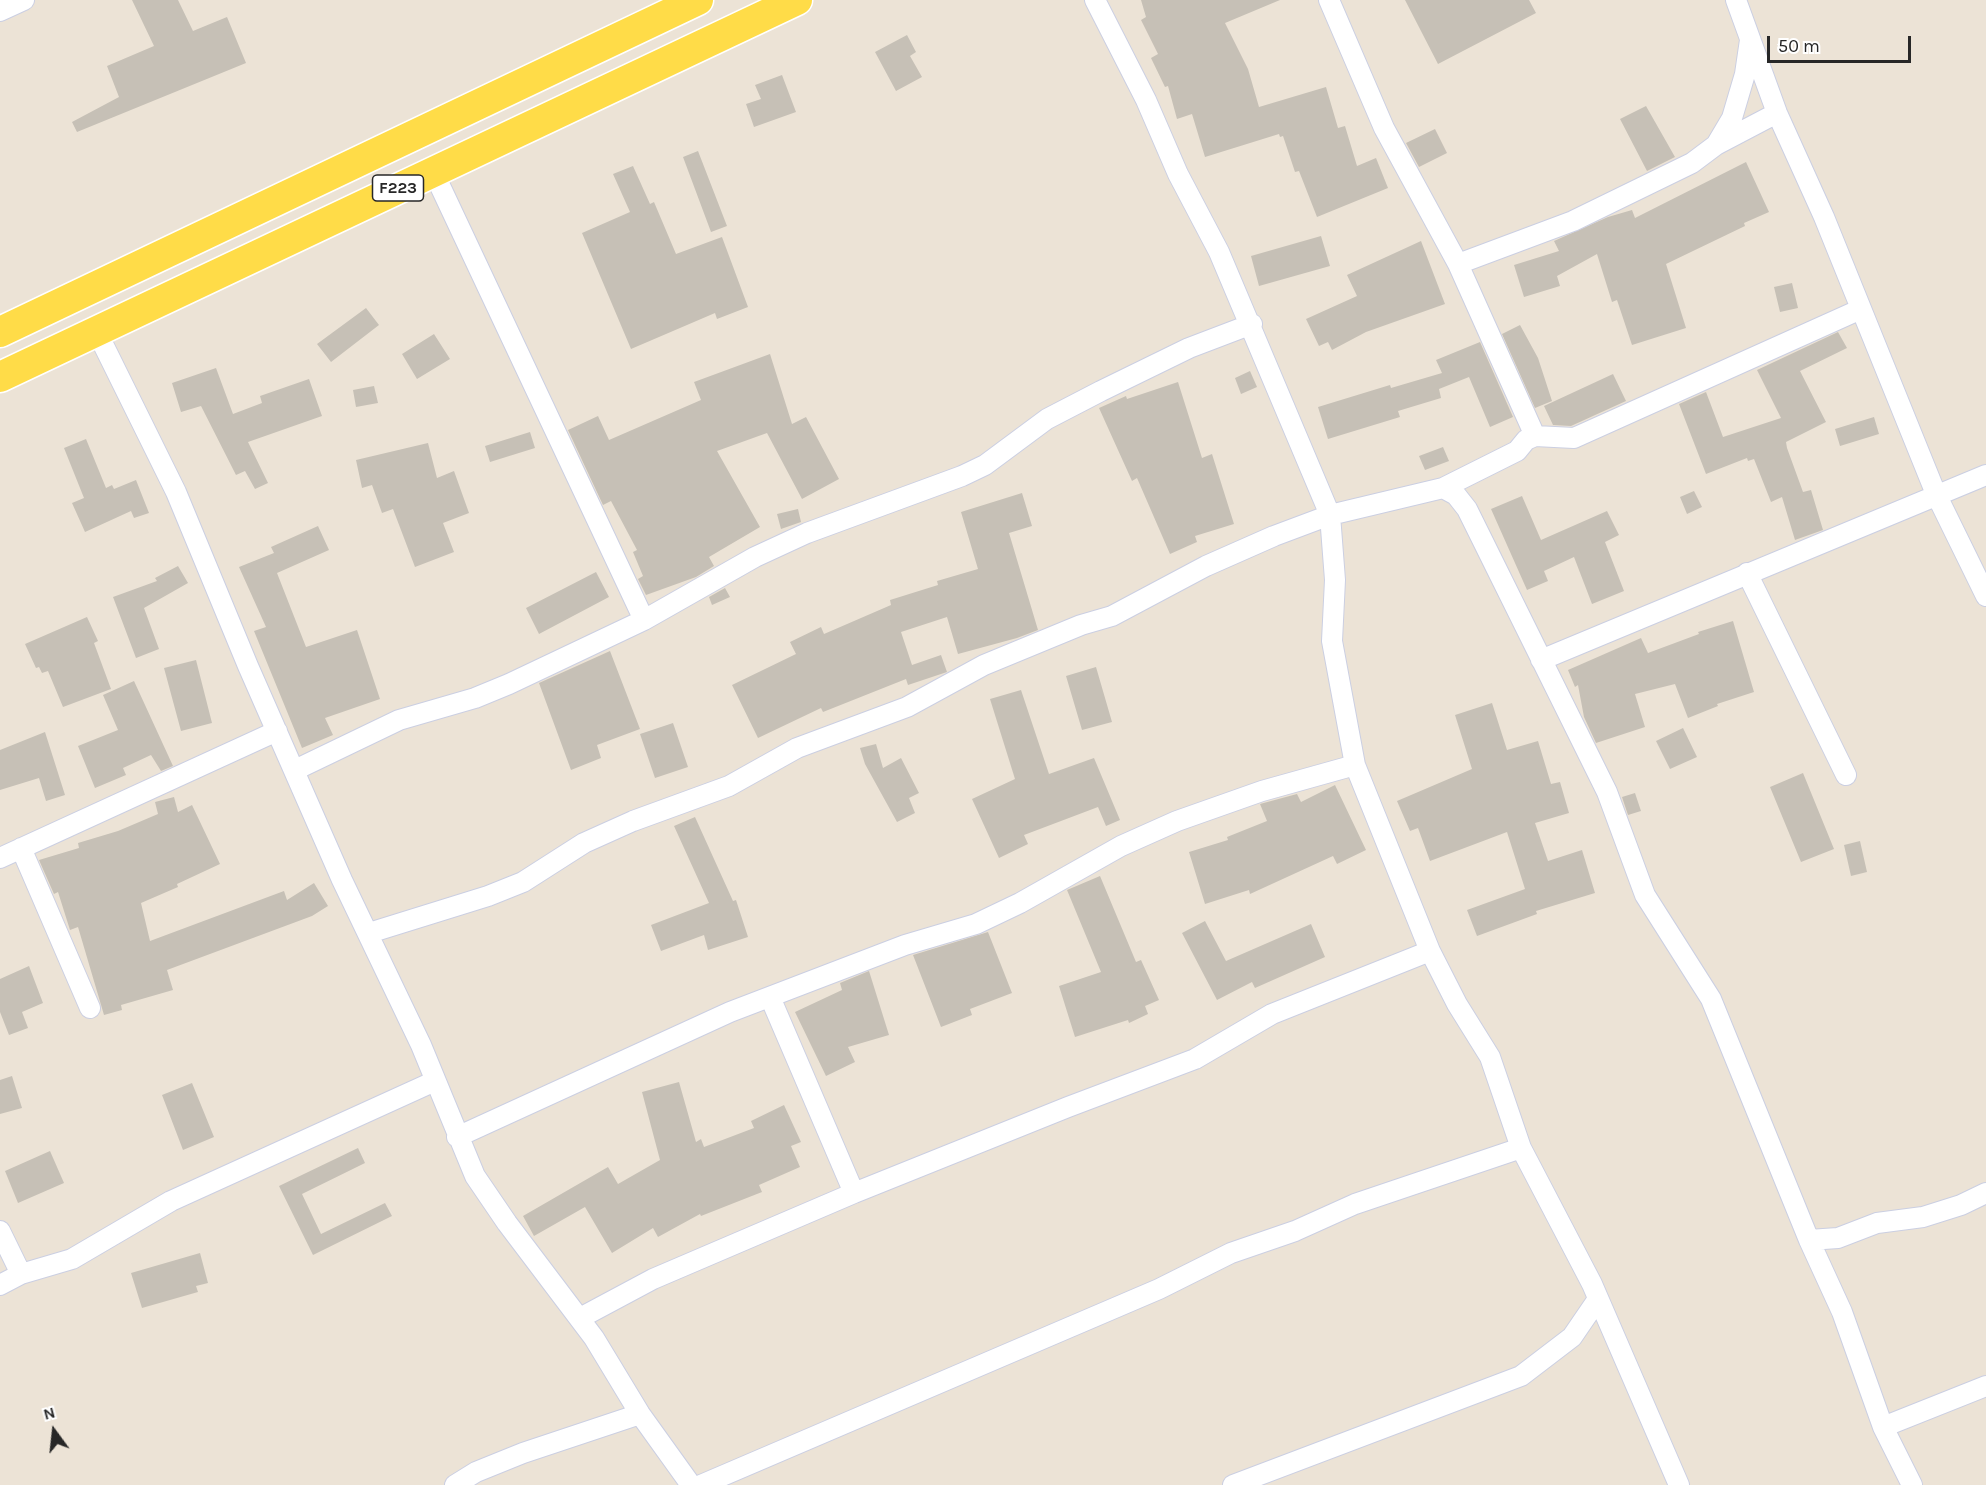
<!DOCTYPE html>
<style>
body{margin:0}
#map{position:relative;width:1986px;height:1485px;overflow:hidden;background:#ece3d6;font-family:Karla,sans-serif}
canvas{display:block}
.north{position:absolute;left:24px;top:1401px;width:60px;height:60px;-webkit-text-stroke:4px #fff;paint-order:stroke;rotate:345deg;font-size:16px;font-weight:700;line-height:24px;text-align:center;color:#272727}
.north::after{content:'';display:block;margin:auto;width:21px;height:27px;background:#272727;clip-path:polygon(50% 0,100% 100%,50% 72%,0 100%)}
.scale{position:absolute;left:1767px;top:36px;width:144px;height:27px;box-sizing:border-box;border:3px solid #272727;border-top:0;padding-left:8px;font-size:18px;line-height:21px;white-space:nowrap;color:#272727;-webkit-text-stroke:4px #fff;paint-order:stroke}
</style>
<div id="map">
<canvas width="1986" height="1485"></canvas>
<div class="north">N</div>
<div class="scale">50 m</div>
</div>
<script>
const g = document.querySelector('canvas').getContext('2d');
g.lineJoin = 'round';
function fillPath(path, color) {
  g.fillStyle = color;
  g.fill(path, 'evenodd');
}
function shape(rows) {
  const path = new Path2D();
  for (const r of rows) {
    path.moveTo(r[0], r[1]);
    for (let i = 2; i < r.length; i += 2) path.lineTo(r[i], r[i + 1]);
  }
  return path;
}
function trace(path, color, width, dash) {
  g.strokeStyle = color;
  g.lineWidth = width;
  g.lineCap = dash ? 'butt' : 'round';
  g.setLineDash(dash || []);
  g.stroke(path);
}
function write(font, color, halo, rows, align = 'center') {
  g.font = font + ' Karla,sans-serif';
  g.lineWidth = 4.5;
  g.setLineDash([]);
  g.textBaseline = 'middle';
  g.strokeStyle = halo;
  g.fillStyle = color;
  for (const [text, x, y, turn = 0] of rows) {
    g.save();
    g.translate(x, y);
    g.rotate((+turn || 0) * Math.PI / 180);
    g.textAlign = isNaN(turn) ? turn : align;
    if (halo) g.strokeText(text, 0, 0);
    g.fillText(text, 0, 0);
    g.restore();
  }
}
fillPath(shape([
 [132,0,178,0,193,31,227,17,246,63,77,132,72,122,119,97,107,66,154,46],
 [1141,0,1280,0,1225,23,1248,69,1259,107,1326,87,1338,128,1345,126,1357,166,1376,158,1388,188,1317,217,1299,171,1295,172,1283,136,1280,137,1279,134,1205,157,1192,114,1177,119,1168,86,1165,87,1151,58,1158,54,1141,20,1146,17],
 [1405,0,1529,0,1536,13,1438,64],
 [907,35,916,52,910,56,922,77,896,91,875,52],
 [782,75,796,112,754,127,746,104,761,99,755,85],
 [1646,106,1675,157,1647,171,1620,119],
 [1435,129,1447,153,1419,167,1406,143],
 [698,151,727,226,711,232,683,157],
 [1746,162,1769,212,1744,223,1745,226,1666,264,1686,328,1632,345,1617,300,1612,302,1597,254,1557,276,1560,286,1524,297,1514,265,1559,251,1554,241,1608,217,1632,210,1635,218],
 [633,166,650,204,654,202,676,254,722,237,748,307,717,319,715,313,631,349,582,233,630,212,613,174],
 [1321,236,1330,266,1259,286,1251,256],
 [1421,241,1445,304,1366,332,1332,350,1328,342,1319,346,1306,319,1357,296,1347,275],
 [1792,283,1798,308,1780,312,1774,287],
 [366,308,379,325,331,362,317,344],
 [1520,325,1538,358,1552,401,1535,408,1502,334],
 [1838,332,1847,348,1800,371,1826,422,1786,442,1787,448,1803,492,1811,490,1823,530,1795,540,1782,497,1771,502,1754,459,1748,461,1747,458,1706,474,1679,404,1706,392,1723,437,1781,418,1757,370],
 [434,334,450,359,417,379,402,354],
 [1480,342,1513,417,1490,427,1469,377,1439,389,1441,398,1398,411,1400,417,1328,439,1318,407,1390,385,1391,388,1442,373,1436,360],
 [770,354,792,424,806,417,839,479,802,499,767,433,717,451,760,527,709,557,714,566,696,577,646,595,638,579,643,576,633,552,637,550,611,501,603,505,568,430,598,416,609,440,701,400,694,382],
 [216,368,233,414,262,403,260,396,309,379,322,416,248,442,268,483,255,489,245,471,236,475,201,406,181,412,172,383],
 [1250,371,1257,387,1241,394,1235,378],
 [1613,374,1626,401,1571,426,1553,425,1544,406],
 [1178,382,1202,458,1212,454,1234,524,1195,536,1197,542,1170,554,1137,478,1132,481,1099,408,1126,396,1127,399],
 [374,386,378,403,356,407,353,390],
 [1874,417,1879,434,1840,446,1835,429],
 [530,432,535,448,490,462,485,446],
 [86,439,106,488,112,485,114,489,136,480,149,513,134,518,131,511,85,532,72,503,84,498,64,448],
 [428,443,437,478,454,471,469,513,443,523,454,552,415,567,393,509,382,513,372,485,362,488,356,460],
 [1443,447,1449,461,1425,470,1419,456],
 [1694,491,1702,507,1687,514,1680,497],
 [1022,493,1032,526,1009,533,1038,630,1017,638,958,654,947,617,901,632,912,665,941,655,947,672,908,685,906,679,823,712,821,708,758,738,732,685,796,654,790,642,821,627,824,634,891,605,890,600,938,585,937,581,978,569,961,512],
 [1522,496,1541,540,1607,511,1619,535,1605,542,1624,591,1592,604,1574,557,1544,571,1548,581,1527,590,1491,509],
 [798,509,801,522,781,529,777,514],
 [318,526,329,550,277,573,306,647,357,630,380,699,325,718,333,735,302,748,254,631,266,627,239,567,274,553,271,547],
 [178,566,188,583,144,608,159,649,136,658,113,597,157,581,155,578],
 [596,572,609,597,539,634,526,608],
 [725,588,730,597,712,605,709,597],
 [87,617,98,641,94,643,111,689,63,707,48,671,42,673,39,667,36,668,25,644],
 [1733,621,1754,692,1717,704,1718,706,1688,718,1675,684,1635,694,1645,727,1596,743,1584,717,1578,685,1575,687,1568,670,1641,638,1648,653,1699,634,1698,632],
 [610,651,640,729,597,745,601,758,571,770,539,683],
 [196,660,212,723,181,731,164,668],
 [1096,667,1112,722,1082,730,1066,676],
 [134,681,173,766,161,771,151,755,123,768,126,775,95,788,78,746,118,730,103,695],
 [1021,690,1049,774,1094,758,1120,820,1106,826,1098,807,1024,835,1028,844,999,858,972,799,1015,779,990,699],
 [1492,703,1507,750,1538,741,1551,784,1560,782,1569,813,1535,823,1548,861,1582,850,1595,893,1536,911,1537,914,1477,936,1467,910,1525,889,1507,832,1430,861,1418,828,1410,831,1397,801,1472,769,1455,715],
 [673,723,688,767,655,778,640,734],
 [1683,728,1697,757,1670,769,1656,741],
 [45,732,65,795,46,801,39,778,0,790,0,750],
 [876,744,883,768,901,758,919,793,909,798,915,813,897,822,865,764,860,748],
 [1803,773,1834,849,1801,862,1770,787],
 [1335,785,1366,850,1337,864,1333,856,1250,894,1249,890,1205,904,1189,852,1228,840,1227,837,1267,821,1260,804,1297,794,1301,802],
 [1635,793,1641,811,1628,815,1622,797],
 [174,797,178,812,192,805,220,864,177,884,178,887,141,903,150,941,284,891,287,900,314,883,328,906,312,916,167,970,173,990,121,1005,122,1010,104,1015,78,927,70,930,58,892,54,894,39,860,79,848,78,843,118,831,158,814,155,802],
 [695,817,733,901,736,900,748,937,708,950,704,935,661,951,651,925,709,903,674,826],
 [1860,841,1867,872,1851,876,1844,845],
 [1100,876,1136,962,1141,960,1159,1000,1145,1006,1148,1014,1129,1023,1128,1020,1075,1037,1059,986,1101,972,1067,890],
 [1205,921,1226,961,1311,924,1325,957,1255,988,1252,982,1217,1000,1182,933],
 [988,932,1012,993,970,1009,972,1015,941,1027,913,955],
 [29,966,43,1003,22,1012,28,1028,9,1035,0,1012,0,979],
 [869,971,889,1035,848,1047,855,1062,826,1076,795,1012,842,990,840,983],
 [12,1076,22,1108,0,1114,0,1080],
 [679,1082,696,1142,701,1139,704,1147,754,1128,751,1121,784,1105,801,1142,791,1146,800,1167,759,1185,762,1192,701,1216,700,1214,658,1237,653,1228,612,1253,585,1207,534,1236,523,1216,608,1167,618,1184,660,1160,642,1092],
 [192,1083,214,1137,183,1150,162,1095],
 [358,1148,365,1163,302,1194,321,1234,385,1203,392,1216,313,1255,279,1186],
 [50,1151,64,1183,18,1203,5,1171],
 [200,1253,208,1283,196,1286,198,1292,142,1308,131,1273]
]), '#c6c0b6');
const minor = shape([
 [1095,0,1146,100,1178,174,1219,252,1330,515,1335,580,1332,641,1355,765,1430,951,1457,1004,1490,1057,1521,1148,1592,1284,1679,1485],
 [1329,0,1384,128,1458,264,1535,436,1526,440,1517,451,1443,488],
 [1736,0,1777,113,1824,217,1936,494,1986,596],
 [0,11,24,0],
 [1716,145,1777,113],
 [433,171,644,620],
 [1458,264,1573,221,1692,163,1716,145,1732,118,1745,74,1750,40],
 [96,330,176,492,248,666,342,880,421,1045,475,1176,507,1223,594,1338,640,1414,691,1485],
 [1535,436,1574,438,1861,309],
 [1747,573,1846,775],
 [1541,660,1986,475],
 [295,770,399,720,475,698,509,684,644,620,755,557,807,533,962,476,985,465,1047,419,1101,391,1189,348,1252,324],
 [21,848,90,1008],
 [0,858,277,731],
 [369,933,488,896,523,882,584,843,633,821,729,786,797,748,907,707,984,665,1081,625,1112,616,1206,566,1274,536,1330,515,1443,488,1456,495,1467,509,1607,792,1645,895,1711,999,1809,1240,1842,1312,1883,1427,1912,1485],
 [770,997,854,1193],
 [457,1137,730,1012,905,945,976,924,1020,903,1121,846,1177,821,1262,791,1355,765],
 [0,1231,21,1274],
 [1809,1240,1838,1238,1877,1223,1923,1217,1961,1205,1986,1193],
 [0,1285,21,1274,72,1259,171,1201,435,1081],
 [580,1318,653,1279,854,1193,1068,1107,1195,1059,1272,1014,1430,951],
 [1883,1427,1986,1386],
 [455,1485,476,1472,523,1453,640,1414],
 [701,1485,1159,1289,1231,1253,1295,1231,1355,1204,1521,1148],
 [1233,1485,1521,1376,1572,1337,1598,1299]
]);
const primary = shape([
 [0,332,698,0],
 [0,377,797,0]
]);
trace(minor, '#cbcfe2', 22);
trace(primary, '#fff', 33);
trace(minor, '#fff', 20);
trace(primary, '#ffdc48', 30);
for (const [x, y, w] of [
 [398,188,51]
]) {
  const box = new Path2D();
  box.roundRect(x - w / 2, y - 13, w, 26, 4.5);
  g.fillStyle = '#fff';
  g.fill(box);
  trace(box, '#272727', 1.5);
}
write('bold 16px', '#272727', null, [
 ["F223",398,188]
]);
</script>
